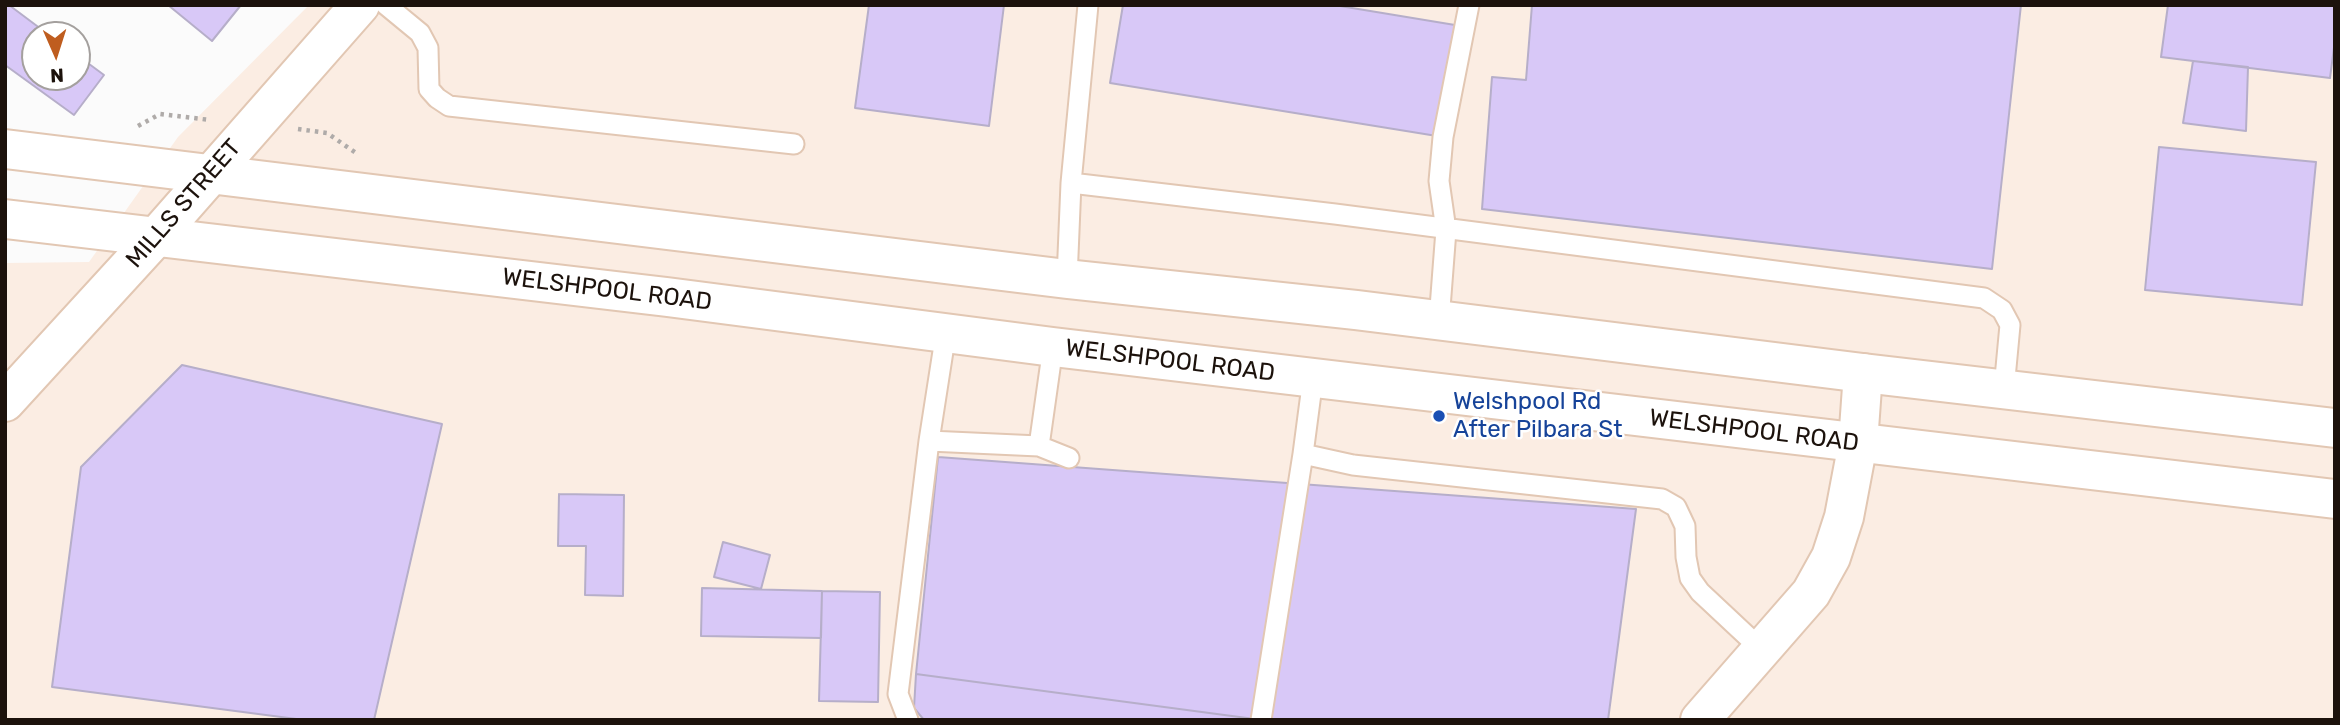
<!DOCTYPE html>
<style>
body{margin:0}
#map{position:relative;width:2340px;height:725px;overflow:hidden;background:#fbfbfb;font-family:Rubik,sans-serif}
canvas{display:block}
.frame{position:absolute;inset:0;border:7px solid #1c120c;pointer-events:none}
.north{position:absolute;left:21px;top:21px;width:70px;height:70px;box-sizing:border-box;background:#fff;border:2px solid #a4a09e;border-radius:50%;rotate:177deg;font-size:19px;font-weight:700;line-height:28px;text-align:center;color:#1c120c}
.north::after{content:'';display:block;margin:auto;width:24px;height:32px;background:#bf5d1f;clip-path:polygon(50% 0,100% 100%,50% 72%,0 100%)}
</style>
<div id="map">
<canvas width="2340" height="725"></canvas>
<div class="frame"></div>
<div class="north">N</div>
</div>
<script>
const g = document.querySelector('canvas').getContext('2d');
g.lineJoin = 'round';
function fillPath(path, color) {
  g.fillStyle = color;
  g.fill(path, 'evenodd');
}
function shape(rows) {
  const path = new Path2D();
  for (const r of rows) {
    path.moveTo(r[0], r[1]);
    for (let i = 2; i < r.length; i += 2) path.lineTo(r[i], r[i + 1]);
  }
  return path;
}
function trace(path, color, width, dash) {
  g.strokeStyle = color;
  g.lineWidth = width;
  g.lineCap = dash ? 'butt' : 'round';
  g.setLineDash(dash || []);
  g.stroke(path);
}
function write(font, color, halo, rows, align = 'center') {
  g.font = font + ' Rubik,sans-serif';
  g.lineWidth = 5;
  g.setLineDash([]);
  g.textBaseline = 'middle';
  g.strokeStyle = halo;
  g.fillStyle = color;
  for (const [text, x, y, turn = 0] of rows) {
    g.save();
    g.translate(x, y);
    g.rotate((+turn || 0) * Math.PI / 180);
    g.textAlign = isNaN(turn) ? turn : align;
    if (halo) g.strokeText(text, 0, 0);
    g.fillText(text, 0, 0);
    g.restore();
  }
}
fillPath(shape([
 [309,5,2335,5,2335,720,5,720,5,263,89,262,178,137]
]), '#fbede3');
const building = shape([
 [5,5,9,5,49,35,35,35,35,77,77,77,77,55,104,75,74,115,5,65,5,5],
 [168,5,241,5,212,41,168,5],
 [869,5,1004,5,989,126,855,108,869,5],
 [1123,5,1334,5,1461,26,1443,137,1110,83,1123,5],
 [1532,5,2021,5,1992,269,1482,209,1492,77,1526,80,1532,5],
 [2168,5,2335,5,2335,40,2330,78,2161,57,2168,5],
 [2193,61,2248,67,2246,131,2183,123,2193,61],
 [2159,147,2316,162,2302,305,2145,290,2159,147],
 [182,365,442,424,374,720,304,720,52,687,81,467,182,365],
 [938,457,1636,509,1608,720,1262,720,916,674,938,457],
 [559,494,624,495,623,596,585,595,586,546,558,546,559,494],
 [723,542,770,555,761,589,714,577,723,542],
 [702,588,822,591,821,638,701,636,702,588],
 [822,591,880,592,878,702,819,701,822,591],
 [916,674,1262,720,924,720,914,708,916,674]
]);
fillPath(building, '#d8c8f7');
trace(building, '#b6aec9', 2);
const service = shape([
 [386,5,420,33,428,48,429,89,437,98,449,106,794,144],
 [1071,183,1335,214,1984,298,2002,310,2010,325,2004,389],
 [1067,279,1071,183,1088,5],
 [1439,321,1446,230,1439,181,1443,137,1469,5],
 [1313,378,1303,454,1353,465,1662,499,1676,507,1685,526,1686,557,1690,578,1700,592,1762,650],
 [929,441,1039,446,1069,458],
 [1039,446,1053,347],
 [908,720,898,694,929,441,946,332],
 [1261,720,1303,454]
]);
const minor = shape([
 [5,402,156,237,360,5]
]);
const secondary = shape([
 [1700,720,1811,593,1831,557,1844,517,1858,443,1863,373]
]);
const primary = shape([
 [5,149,1067,279,1356,310,1863,373,2335,428],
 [5,219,667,297,1053,347,2335,499]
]);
trace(service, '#e2c7b3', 23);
trace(minor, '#e2c7b3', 42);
trace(secondary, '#e2c7b3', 42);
trace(primary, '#e2c7b3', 42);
trace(shape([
 [138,126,160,114,210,120],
 [298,129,327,133,356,153]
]), '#afaba9', 4.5, [3.5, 5]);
trace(service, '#fff', 19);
trace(minor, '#fff', 38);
trace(secondary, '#fff', 38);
trace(primary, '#fff', 38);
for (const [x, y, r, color] of [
 [1439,416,7,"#1a4fb4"]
]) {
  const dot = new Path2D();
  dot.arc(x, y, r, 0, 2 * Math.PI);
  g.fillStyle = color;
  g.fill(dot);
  trace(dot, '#fff', 2.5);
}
write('24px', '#1c120c', '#fff', [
 ["MILLS STREET",184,204,-49],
 ["WELSHPOOL ROAD",607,290,7],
 ["WELSHPOOL ROAD",1170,361,7],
 ["WELSHPOOL ROAD",1754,431,7]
]);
write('24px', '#164399', '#fff', [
 ["Welshpool Rd",1453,402],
 ["After Pilbara St",1453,430]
], 'left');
</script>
